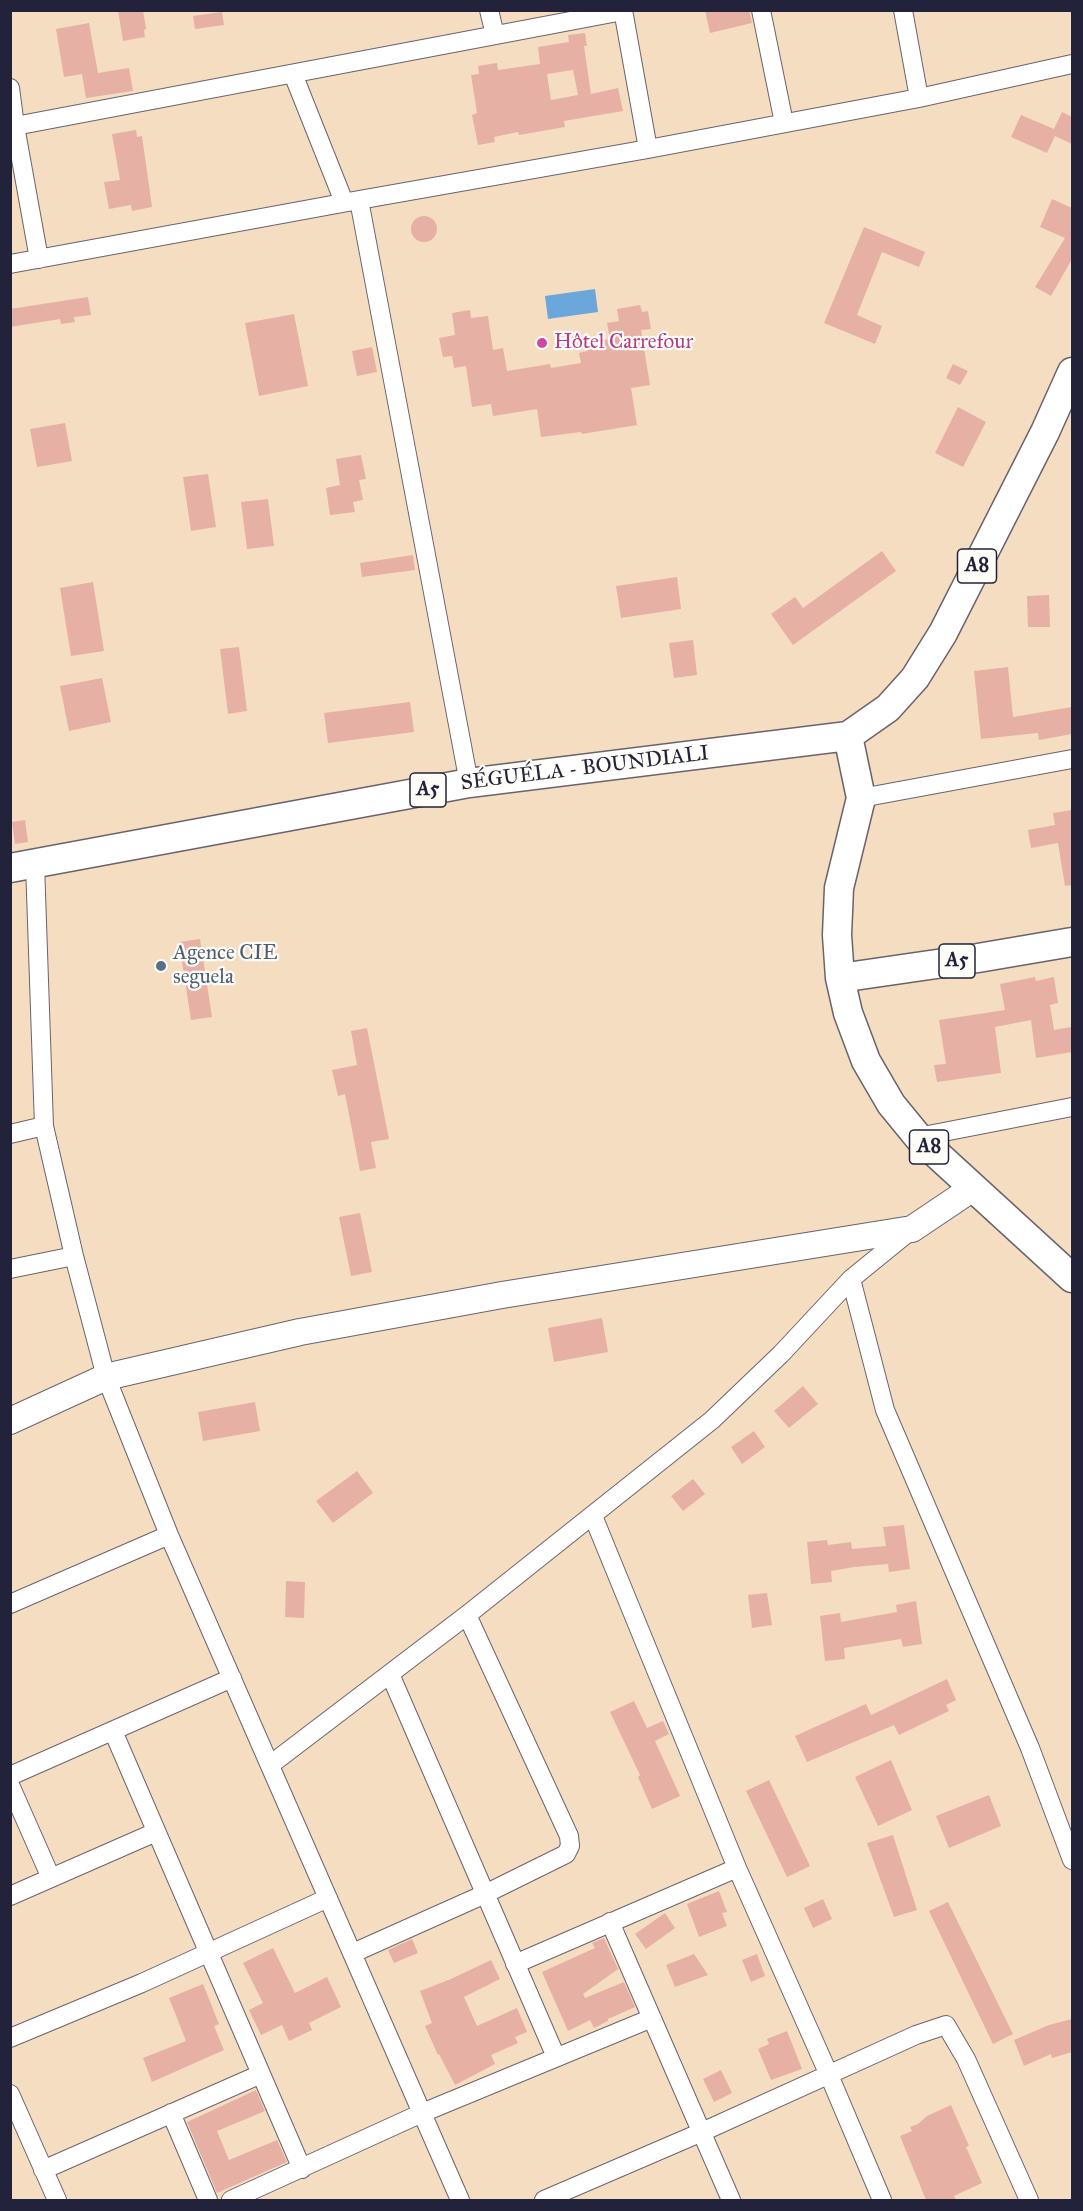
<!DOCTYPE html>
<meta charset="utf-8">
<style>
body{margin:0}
#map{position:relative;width:1083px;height:2211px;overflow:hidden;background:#f5ddc1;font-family:"IM FELL Great Primer",serif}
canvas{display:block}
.frame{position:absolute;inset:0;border:12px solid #22223b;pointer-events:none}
</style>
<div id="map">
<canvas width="1083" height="2211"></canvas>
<div class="frame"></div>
</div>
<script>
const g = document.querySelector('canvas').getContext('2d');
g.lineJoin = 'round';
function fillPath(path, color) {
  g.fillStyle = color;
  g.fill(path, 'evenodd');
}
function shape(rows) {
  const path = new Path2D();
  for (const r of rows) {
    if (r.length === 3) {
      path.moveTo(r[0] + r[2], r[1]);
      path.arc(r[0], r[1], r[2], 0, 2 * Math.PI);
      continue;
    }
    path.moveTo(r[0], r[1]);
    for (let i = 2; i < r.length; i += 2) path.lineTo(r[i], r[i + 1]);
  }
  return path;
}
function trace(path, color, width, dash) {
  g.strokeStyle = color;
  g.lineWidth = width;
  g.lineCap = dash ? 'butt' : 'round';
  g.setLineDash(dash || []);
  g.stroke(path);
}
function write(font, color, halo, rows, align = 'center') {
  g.font = font + ' "IM FELL Great Primer",serif';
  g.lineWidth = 4.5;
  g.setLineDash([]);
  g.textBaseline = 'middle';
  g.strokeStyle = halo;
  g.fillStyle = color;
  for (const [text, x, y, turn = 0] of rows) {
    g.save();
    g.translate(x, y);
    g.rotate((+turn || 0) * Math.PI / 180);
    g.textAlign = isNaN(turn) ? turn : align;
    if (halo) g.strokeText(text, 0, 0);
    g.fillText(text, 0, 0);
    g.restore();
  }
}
fillPath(shape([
 [595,289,598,312,548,319,545,296]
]), '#6ca7dc');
fillPath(shape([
 [118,10,143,10,146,29,144,30,145,37,123,41],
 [705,10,749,10,752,23,710,33],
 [222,12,224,25,195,29,193,16],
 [89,23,98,73,129,68,133,91,86,98,82,74,64,77,56,29],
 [585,33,587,46,584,46,591,94,618,88,623,111,564,121,565,127,519,135,518,132,494,137,495,142,478,145,472,115,477,113,471,75,479,74,478,66,497,63,498,70,540,64,538,47,569,42,568,35],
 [573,70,578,95,551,100,547,74],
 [1062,112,1072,117,1072,144,1055,136,1047,153,1011,137,1021,115,1054,129],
 [136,130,137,137,142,136,152,207,132,211,131,205,109,209,104,182,120,180,112,134],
 [1052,199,1072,208,1072,259,1051,296,1035,287,1065,238,1040,227],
 [424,229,13],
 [864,227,925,252,919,267,882,252,857,315,882,326,875,344,824,323],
 [88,297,91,315,74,317,75,322,61,324,60,319,10,327,10,309],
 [640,305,642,312,648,311,651,329,641,330,650,385,631,388,637,425,582,434,581,432,541,437,537,409,493,416,491,404,472,407,466,366,454,368,452,356,443,357,439,338,455,335,452,313,470,310,471,318,488,316,493,350,503,348,507,371,550,364,551,368,581,363,579,353,587,351,586,343,610,339,607,323,619,321,617,309],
 [294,314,308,386,259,396,245,323],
 [372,347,377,372,357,376,352,351],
 [953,364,968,371,960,385,946,378],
 [958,407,986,422,963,467,935,453],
 [65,423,72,461,37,467,30,429],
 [361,455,366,479,359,480,363,500,353,502,355,512,330,515,326,488,340,485,336,459],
 [208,474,216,527,191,531,183,477],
 [268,499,274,546,247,549,241,502],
 [882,551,896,571,793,645,771,614,795,597,803,608],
 [413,555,415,570,362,577,360,563],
 [677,577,681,609,621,618,616,586],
 [93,582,104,651,71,656,60,588],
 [1049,595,1050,627,1028,627,1027,596],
 [693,640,697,675,674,678,669,643],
 [239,647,247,711,228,714,220,649],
 [1008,667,1013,717,1072,707,1072,734,1039,740,1038,733,981,739,974,671],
 [102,678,111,722,69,731,60,686],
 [410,702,414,732,328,743,324,713],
 [1072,810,1072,885,1065,886,1058,843,1031,848,1028,830,1055,825,1053,813],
 [25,820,28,842,15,844,12,822],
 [200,939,212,1017,191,1020,179,942],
 [1035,977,1036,981,1054,977,1058,1003,1050,1005,1054,1030,1071,1027,1072,1052,1036,1058,1031,1020,995,1027,1001,1073,937,1082,934,1065,946,1064,939,1020,1005,1010,1000,984],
 [367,1028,389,1139,371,1142,376,1168,360,1171,345,1094,338,1096,332,1070,357,1065,351,1031],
 [360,1213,372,1272,351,1276,339,1217],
 [602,1318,608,1352,554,1362,548,1328],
 [803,1386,818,1404,789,1428,774,1411],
 [255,1402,260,1431,203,1441,198,1412],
 [754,1431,765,1447,742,1464,731,1447],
 [357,1471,373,1493,333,1523,316,1501],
 [693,1479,705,1494,683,1511,671,1496],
 [904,1525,910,1569,889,1572,888,1564,854,1567,831,1571,832,1582,811,1584,807,1542,827,1540,828,1545,851,1542,852,1549,886,1546,883,1527],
 [286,1581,305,1582,304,1618,285,1617],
 [767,1593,772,1625,752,1628,748,1595],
 [916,1601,922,1644,903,1647,901,1639,844,1648,845,1659,825,1661,820,1616,840,1613,841,1622,897,1612,896,1605],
 [947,1679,956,1700,946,1705,949,1711,899,1735,894,1725,807,1762,795,1736,866,1704,871,1715],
 [634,1701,647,1728,663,1721,669,1734,655,1741,680,1796,652,1809,638,1777,640,1775,610,1712],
 [891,1760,912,1810,878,1826,855,1777],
 [769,1780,810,1866,787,1877,746,1791],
 [989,1795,1001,1826,949,1848,936,1816],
 [893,1835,917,1910,894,1917,867,1843],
 [719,1891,727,1912,722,1913,727,1926,699,1937,687,1904],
 [823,1899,832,1919,813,1928,804,1908],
 [948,1902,1013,2034,993,2044,929,1911],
 [665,1913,675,1928,646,1949,635,1934],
 [604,1938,618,1969,583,1994,585,1998,624,1982,635,2007,608,2019,608,2021,594,2028,590,2020,568,2031,542,1972,595,1948,592,1943],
 [412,1939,418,1953,394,1963,388,1950],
 [273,1948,295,1993,327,1977,341,2007,309,2023,312,2030,289,2041,282,2025,261,2035,249,2010,263,2003,243,1963],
 [694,1954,708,1975,675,1987,666,1965],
 [757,1954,765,1976,751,1982,742,1960],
 [491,1960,500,1979,464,1997,477,2026,517,2008,527,2032,515,2037,518,2043,491,2055,495,2064,455,2085,439,2054,438,2055,425,2026,432,2023,420,1991,451,1979],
 [203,1984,219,2024,214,2026,224,2050,152,2082,143,2058,186,2041,169,1998],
 [1072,2019,1072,2052,1052,2058,1051,2054,1024,2066,1014,2040,1049,2025],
 [787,2031,802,2069,771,2080,758,2049,769,2044,767,2039],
 [721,2070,732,2093,714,2102,703,2079],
 [256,2090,265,2111,217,2131,229,2160,277,2140,287,2162,217,2193,187,2122],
 [951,2105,969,2146,966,2147,982,2183,954,2196,956,2200,926,2200,900,2136,912,2131,910,2127,918,2124,927,2116]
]), '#e7b0a4');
const minor = shape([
 [489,10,495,35],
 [623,10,648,149],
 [761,10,784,123],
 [903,10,919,98],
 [293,74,344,202],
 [10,88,15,126,39,259],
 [15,126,623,11],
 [359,200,469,783],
 [10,264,359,200,648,149,919,98,1072,64],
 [861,798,1072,759],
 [35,864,44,1126,74,1256,106,1377,169,1535,460,2200],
 [10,1134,44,1126],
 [918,1137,1072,1107],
 [10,1269,74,1256],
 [851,1279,885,1410,1030,1748,1072,1860],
 [593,1516,737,1868,829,2075,882,2200],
 [10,1604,169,1535],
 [390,1674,556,2057],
 [113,1731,302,2169],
 [270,1765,467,1615,712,1420,781,1354,851,1279,910,1231],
 [10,1776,232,1678],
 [10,1785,51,1878],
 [10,1896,156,1832],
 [610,1922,731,2200],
 [353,1953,485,1894,566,1854,570,1846,569,1836,467,1615],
 [515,1964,737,1868],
 [10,2038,142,1983,328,1898],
 [10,2094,57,2200],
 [171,2113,208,2200],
 [43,2170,261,2074],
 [231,2200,422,2113,652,2018],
 [544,2200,702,2132,916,2035,946,2025,966,2059,1029,2200]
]);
const secondary = shape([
 [10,1421,106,1377,300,1332,502,1295,912,1229,973,1188]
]);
const primary = shape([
 [848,736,861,798,839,888,837,935,840,978,848,1013,866,1061,891,1104,918,1137,1072,1278],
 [10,868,469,783,848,736,888,708,915,678,943,633,1045,432,1072,372],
 [840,978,978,958,1072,942]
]);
trace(minor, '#6c636a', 20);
trace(secondary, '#6c636a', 28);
trace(primary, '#6c636a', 31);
trace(minor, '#fff', 18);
trace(secondary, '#fff', 26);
trace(primary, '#fff', 28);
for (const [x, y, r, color] of [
 [542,343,6,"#d1479c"],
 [161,966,6,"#5c6f8a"]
]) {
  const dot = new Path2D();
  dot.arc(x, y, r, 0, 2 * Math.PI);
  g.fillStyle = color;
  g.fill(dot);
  trace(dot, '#fdfcf7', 2);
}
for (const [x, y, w] of [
 [977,566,39],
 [428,790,36],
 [957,961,36],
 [929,1147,39]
]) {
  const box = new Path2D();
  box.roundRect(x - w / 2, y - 17, w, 34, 4.5);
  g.fillStyle = '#fdfcf7';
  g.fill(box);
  trace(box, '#22223b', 1.5);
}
write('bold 20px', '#22223b', null, [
 ["A8",977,566],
 ["A5",428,790],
 ["A5",957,961],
 ["A8",929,1147]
]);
write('21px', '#b23c85', '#fdfcf7', [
 ["Hôtel Carrefour",554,343]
], 'left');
write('21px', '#22223b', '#fdfcf7', [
 ["SÉGUÉLA - BOUNDIALI",585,769,-7]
]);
write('21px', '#4e5e75', '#fdfcf7', [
 ["Agence CIE",173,954],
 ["seguela",173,978]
], 'left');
</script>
